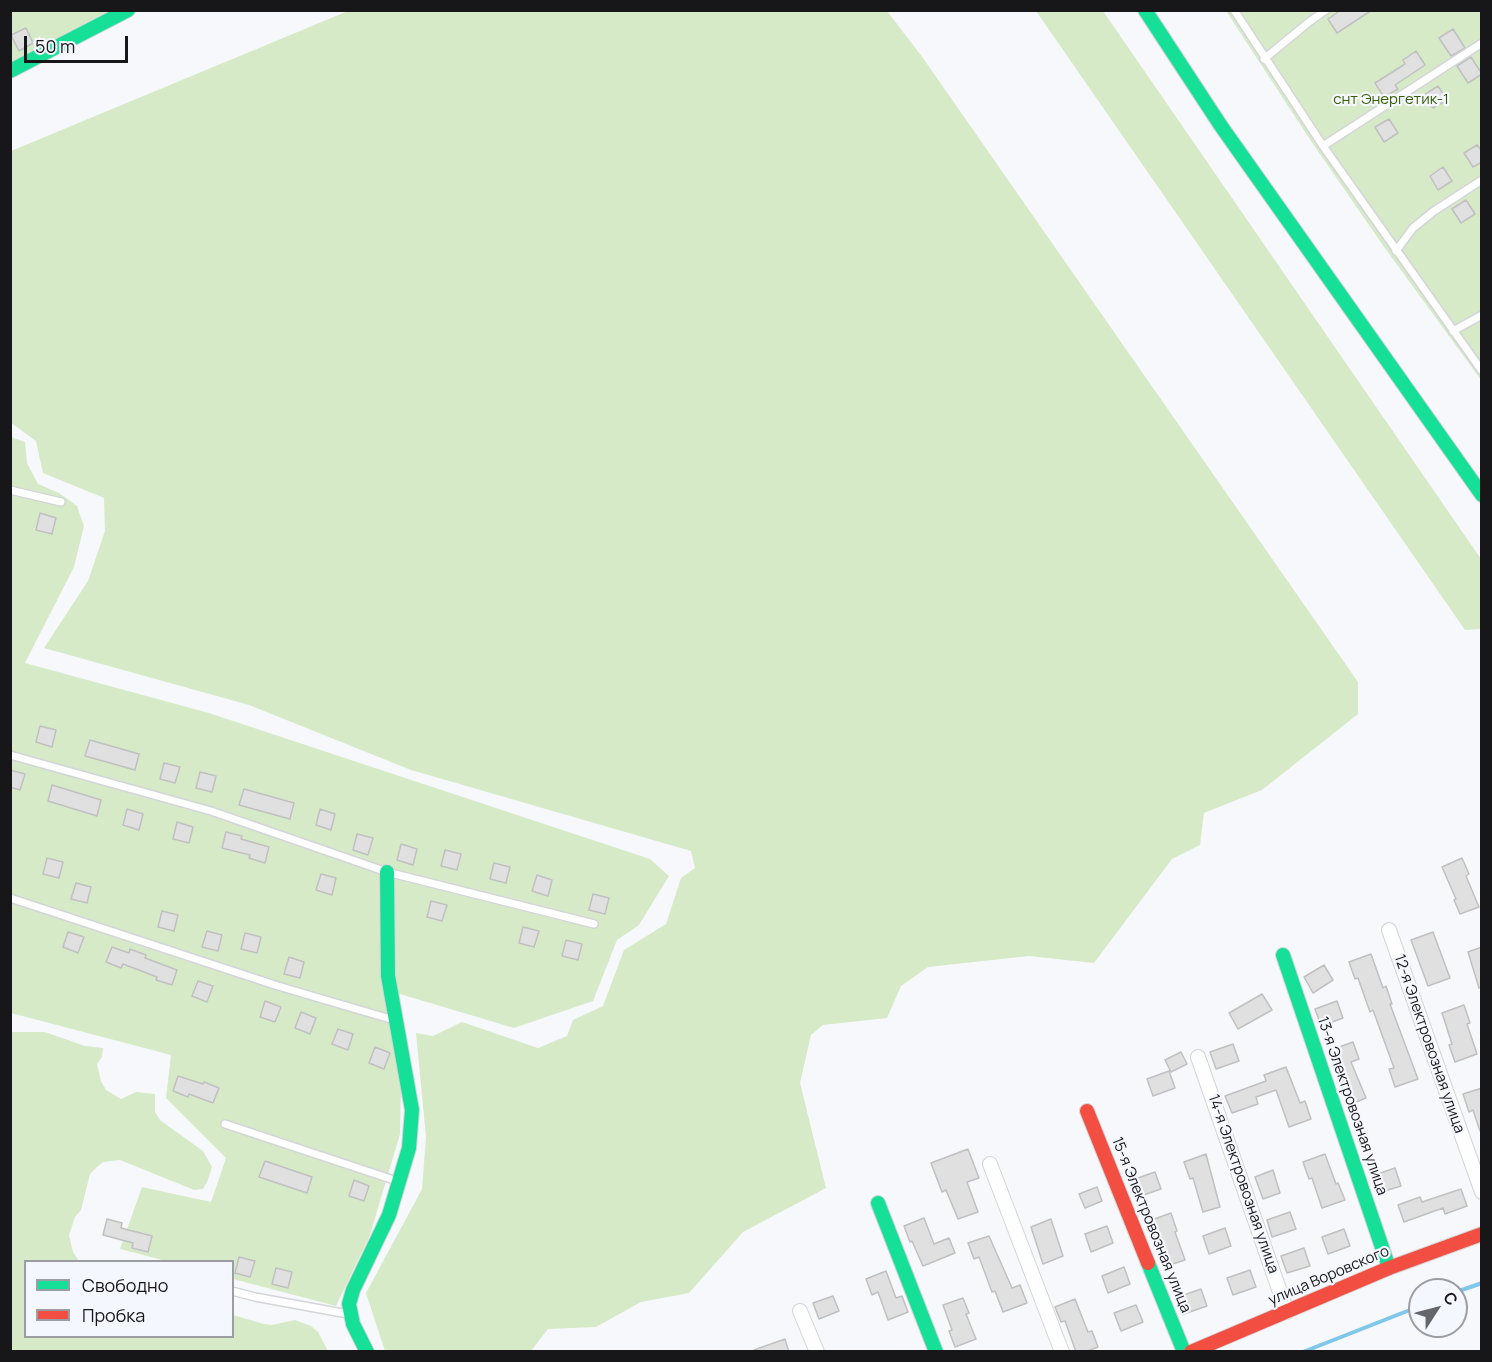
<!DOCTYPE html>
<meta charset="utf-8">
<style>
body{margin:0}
#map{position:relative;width:1492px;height:1362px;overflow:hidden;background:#f7f8fc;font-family:Manrope,sans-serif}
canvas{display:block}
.frame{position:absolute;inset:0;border:12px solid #17171a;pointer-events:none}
.legend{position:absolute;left:24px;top:1260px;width:210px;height:78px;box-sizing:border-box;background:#f5f7fe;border:2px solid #9c9da3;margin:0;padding:8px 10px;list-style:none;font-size:18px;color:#17171a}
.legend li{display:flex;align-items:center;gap:12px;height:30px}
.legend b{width:30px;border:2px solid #9c9da3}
.north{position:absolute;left:1408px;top:1278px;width:60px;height:60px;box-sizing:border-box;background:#f5f7fe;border:2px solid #9c9da3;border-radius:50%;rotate:54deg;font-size:16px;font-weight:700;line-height:24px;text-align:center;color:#17171a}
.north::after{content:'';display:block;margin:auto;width:21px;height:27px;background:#656669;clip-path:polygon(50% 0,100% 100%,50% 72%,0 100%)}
.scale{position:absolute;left:24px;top:36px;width:104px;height:27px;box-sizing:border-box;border:3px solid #17171a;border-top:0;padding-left:8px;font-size:18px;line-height:21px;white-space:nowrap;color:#17171a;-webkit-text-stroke:4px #f5f7fe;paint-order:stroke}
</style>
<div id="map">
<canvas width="1492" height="1362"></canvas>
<div class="frame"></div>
<ul class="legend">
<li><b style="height:8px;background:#16e098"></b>Свободно</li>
<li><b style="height:8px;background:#f24e42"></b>Пробка</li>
</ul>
<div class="north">С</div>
<div class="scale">50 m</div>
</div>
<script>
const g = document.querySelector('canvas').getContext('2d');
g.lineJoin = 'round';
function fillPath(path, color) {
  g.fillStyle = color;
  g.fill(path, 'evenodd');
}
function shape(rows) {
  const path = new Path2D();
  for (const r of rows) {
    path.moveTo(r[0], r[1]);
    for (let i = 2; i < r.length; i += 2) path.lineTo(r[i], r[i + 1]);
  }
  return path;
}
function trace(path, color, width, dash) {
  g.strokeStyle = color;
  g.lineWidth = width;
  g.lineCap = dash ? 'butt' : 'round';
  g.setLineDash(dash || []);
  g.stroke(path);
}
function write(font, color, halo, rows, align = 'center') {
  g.font = font + ' Manrope,sans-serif';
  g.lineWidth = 4.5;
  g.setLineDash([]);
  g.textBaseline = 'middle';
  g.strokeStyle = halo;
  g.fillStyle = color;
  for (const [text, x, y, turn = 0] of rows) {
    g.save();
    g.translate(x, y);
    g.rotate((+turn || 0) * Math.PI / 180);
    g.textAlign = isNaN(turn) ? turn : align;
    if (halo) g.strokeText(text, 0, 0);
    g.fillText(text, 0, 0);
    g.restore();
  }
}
fillPath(shape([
 [11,11,113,11,11,62],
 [348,11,887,11,923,58,1358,682,1358,714,1262,790,1204,813,1200,845,1172,859,1094,963,1029,956,928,967,901,986,887,1018,823,1025,811,1035,800,1083,826,1188,743,1232,689,1293,641,1302,596,1327,548,1329,531,1351,385,1351,366,1293,422,1189,426,1137,416,1033,433,1036,462,1022,538,1048,567,1036,573,1020,603,1006,624,950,666,924,681,878,695,868,691,851,411,770,249,705,44,648,88,581,105,531,104,498,43,473,36,441,11,423,11,151],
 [1036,11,1103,11,1481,559,1481,629,1465,630],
 [1226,11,1481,11,1481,380,1382,244,1311,141],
 [11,437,25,442,27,463,38,484,59,493,77,506,84,526,74,567,25,663,209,713,650,859,669,876,639,925,617,940,593,1001,514,1028,383,989,401,1087,400,1134,370,1235,336,1306,233,1279,232,1262,166,1261,120,1249,142,1187,211,1202,226,1158,166,1098,171,1055,11,1013],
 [11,1032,45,1032,85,1046,103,1048,102,1057,97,1064,101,1081,106,1090,121,1099,136,1092,155,1094,155,1112,160,1120,203,1151,212,1167,207,1182,203,1189,194,1190,120,1160,103,1162,97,1167,90,1174,81,1210,75,1217,69,1235,73,1252,79,1261,26,1262,26,1336,232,1336,233,1315,264,1324,272,1325,295,1320,311,1326,318,1332,328,1351,11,1351]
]), '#d6eac8');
trace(shape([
 [1456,1292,1482,1283],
 [1303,1352,1420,1306]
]), '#7fc8eb', 4);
const building = shape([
 [1341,10,1372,10,1337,33,1328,19,1341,10],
 [26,28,33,43,19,51,11,35,26,28],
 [1453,29,1465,48,1451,56,1439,38,1453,29],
 [1416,51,1425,65,1395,85,1398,89,1384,97,1375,83,1405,64,1403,60,1416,51],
 [1471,57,1482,74,1468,83,1457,66,1471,57],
 [1438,86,1447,100,1433,108,1424,95,1438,86],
 [1389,119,1398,133,1384,142,1375,127,1389,119],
 [1477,145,1482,151,1482,162,1473,167,1464,153,1477,145],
 [1443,167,1452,181,1438,190,1430,176,1443,167],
 [1466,200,1475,214,1461,223,1452,209,1466,200],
 [40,513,56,518,52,534,36,530,40,513],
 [40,726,56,730,52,747,36,742,40,726],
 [90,740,139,754,135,770,85,756,90,740],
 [164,763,180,767,175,783,160,779,164,763],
 [10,770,25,774,20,790,10,787,10,770],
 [200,772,216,776,212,792,196,788,200,772],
 [52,785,101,800,97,816,48,801,52,785],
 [244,789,294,803,290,819,239,805,244,789],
 [127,809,143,814,139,830,123,825,127,809],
 [320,809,335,814,331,830,316,825,320,809],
 [177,822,193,827,189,843,173,839,177,822],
 [226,832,242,836,241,839,269,847,265,863,249,858,250,855,222,848,226,832],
 [357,834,373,838,368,855,353,850,357,834],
 [401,844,417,849,413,865,397,860,401,844],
 [445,850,461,854,457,870,441,866,445,850],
 [47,858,63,862,59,878,43,874,47,858],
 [1462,858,1469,874,1466,876,1479,907,1460,914,1454,900,1456,899,1442,867,1462,858],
 [494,863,510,867,506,883,490,879,494,863],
 [321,874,336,878,332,895,316,890,321,874],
 [537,875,552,880,548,896,532,891,537,875],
 [76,883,91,887,87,903,71,899,76,883],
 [593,894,609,898,605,914,589,910,593,894],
 [431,901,447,905,442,921,427,917,431,901],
 [162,911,178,915,174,931,158,927,162,911],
 [523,927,539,931,534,947,519,943,523,927],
 [207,931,222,935,218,951,202,947,207,931],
 [68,932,84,937,78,953,63,947,68,932],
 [1433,932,1450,978,1428,986,1411,940,1433,932],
 [245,933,261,937,257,953,241,949,245,933],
 [566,940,582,944,578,960,562,956,566,940],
 [112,947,129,953,130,949,146,955,145,958,177,970,172,985,156,980,157,977,123,964,121,968,106,962,112,947],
 [1482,947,1482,988,1479,988,1468,952,1482,947],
 [1371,954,1383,988,1386,986,1392,1004,1390,1004,1418,1079,1395,1087,1389,1069,1394,1068,1373,1010,1370,1012,1358,978,1355,979,1349,962,1371,954],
 [289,957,304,962,300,978,284,974,289,957],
 [1324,965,1333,980,1313,993,1304,977,1324,965],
 [198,981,213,986,207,1002,192,996,198,981],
 [1262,994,1272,1010,1238,1029,1229,1013,1262,994],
 [265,1001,281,1007,275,1022,260,1017,265,1001],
 [1337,1001,1343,1018,1321,1026,1315,1009,1337,1001],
 [1464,1005,1470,1023,1467,1024,1477,1054,1455,1062,1449,1045,1452,1044,1442,1013,1464,1005],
 [301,1012,316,1018,310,1034,295,1028,301,1012],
 [338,1029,353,1034,348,1050,332,1044,338,1029],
 [1353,1042,1359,1059,1351,1062,1366,1098,1349,1105,1340,1083,1342,1082,1331,1050,1353,1042],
 [1233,1044,1239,1061,1216,1069,1210,1052,1233,1044],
 [375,1047,390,1053,384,1069,369,1063,375,1047],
 [1181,1052,1187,1064,1171,1072,1165,1060,1181,1052],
 [1286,1067,1300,1103,1305,1101,1311,1119,1289,1127,1276,1090,1256,1097,1258,1104,1232,1113,1225,1096,1266,1081,1264,1075,1286,1067],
 [1169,1071,1175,1088,1153,1096,1147,1079,1169,1071],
 [178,1076,203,1084,204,1082,219,1088,213,1103,189,1094,188,1097,173,1091,178,1076],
 [1482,1088,1482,1130,1480,1131,1473,1110,1469,1112,1463,1094,1482,1088],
 [968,1149,979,1178,967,1182,978,1212,958,1219,946,1190,942,1192,931,1163,968,1149],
 [1206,1154,1220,1207,1203,1212,1193,1178,1190,1179,1184,1162,1206,1154],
 [1325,1154,1336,1184,1338,1183,1345,1200,1322,1208,1312,1178,1309,1179,1303,1162,1325,1154],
 [265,1161,312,1177,307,1193,259,1177,265,1161],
 [1395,1168,1401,1186,1378,1193,1372,1176,1395,1168],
 [1273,1170,1280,1193,1263,1199,1255,1177,1273,1170],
 [1155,1172,1161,1189,1138,1197,1132,1180,1155,1172],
 [354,1180,369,1186,364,1201,349,1196,354,1180],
 [1097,1187,1102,1201,1085,1208,1079,1194,1097,1187],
 [1461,1189,1467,1206,1445,1214,1443,1208,1404,1222,1398,1205,1420,1197,1422,1202,1461,1189],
 [1290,1212,1296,1229,1272,1237,1267,1220,1290,1212],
 [1171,1213,1177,1231,1175,1232,1185,1260,1163,1267,1149,1221,1171,1213],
 [924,1218,934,1244,949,1238,955,1253,923,1266,912,1241,910,1242,904,1226,924,1218],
 [107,1219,122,1223,121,1228,152,1236,148,1252,132,1248,133,1243,103,1235,107,1219],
 [1051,1219,1063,1256,1043,1264,1031,1227,1051,1219],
 [1107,1226,1113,1243,1091,1252,1085,1234,1107,1226],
 [1225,1228,1231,1246,1209,1254,1203,1236,1225,1228],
 [1344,1229,1350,1246,1328,1254,1322,1237,1344,1229],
 [989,1236,1012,1288,1020,1285,1027,1303,1003,1312,995,1291,992,1292,979,1257,974,1259,968,1243,989,1236],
 [1304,1248,1310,1266,1287,1273,1281,1256,1304,1248],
 [239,1257,255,1261,250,1277,235,1273,239,1257],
 [1124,1267,1130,1284,1108,1293,1102,1276,1124,1267],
 [276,1268,292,1272,288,1288,272,1284,276,1268],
 [1250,1270,1256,1287,1233,1295,1227,1278,1250,1270],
 [886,1271,896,1298,902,1296,908,1312,888,1320,878,1292,872,1295,866,1279,886,1271],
 [1201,1289,1207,1306,1184,1314,1178,1297,1201,1289],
 [833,1296,839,1311,819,1319,813,1303,833,1296],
 [963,1298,969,1313,966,1314,976,1339,955,1347,949,1331,952,1330,943,1305,963,1298],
 [1075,1299,1088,1332,1092,1331,1098,1347,1085,1352,1076,1352,1065,1321,1061,1322,1055,1307,1075,1299],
 [1136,1305,1143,1322,1121,1331,1114,1313,1136,1305],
 [785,1339,789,1352,754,1352,754,1350,785,1339]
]);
fillPath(building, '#e1e0e1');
trace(building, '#c1c0c1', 1.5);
const lane = shape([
 [1234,10,1323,146,1482,371],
 [1264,59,1309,22,1326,10],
 [1323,146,1482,43],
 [1396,251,1413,228,1434,211,1482,180],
 [1453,331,1482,315],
 [10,490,61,502],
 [10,755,211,811,387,872,594,924],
 [10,898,278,986,394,1020],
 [225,1124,397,1181],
 [232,1291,255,1297,348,1314]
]);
const street = shape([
 [1389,930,1482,1192],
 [1198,1057,1287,1312],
 [990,1164,1062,1352],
 [800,1311,817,1352]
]);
const fast = shape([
 [1145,10,1221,126,1482,495],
 [10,71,128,10],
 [1283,955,1389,1268],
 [878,1203,936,1352],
 [1148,1263,1184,1352],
 [367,1352,353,1324,349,1304,353,1290,389,1215,409,1148,412,1110,388,976,387,872]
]);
const jam = shape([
 [1087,1111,1148,1263],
 [1191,1352,1389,1268,1482,1234]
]);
trace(lane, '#d4d5d8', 10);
trace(street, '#d4d5d8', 16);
trace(fast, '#d4d5d8', 16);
trace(jam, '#d4d5d8', 16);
trace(lane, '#fefeff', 7);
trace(street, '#fefeff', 14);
trace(fast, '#16e098', 14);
trace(jam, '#f24e42', 14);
write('15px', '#375d01', '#f5f7fe', [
 ["снт Энергетик-1",1391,100]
]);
write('15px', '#17171a', '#f5f7fe', [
 ["12-я Электровозная улица",1429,1044,71],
 ["13-я Электровозная улица",1352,1106,71],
 ["14-я Электровозная улица",1243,1184,71],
 ["15-я Электровозная улица",1151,1225,68],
 ["улица Воровского",1329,1276,-23]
]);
</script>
